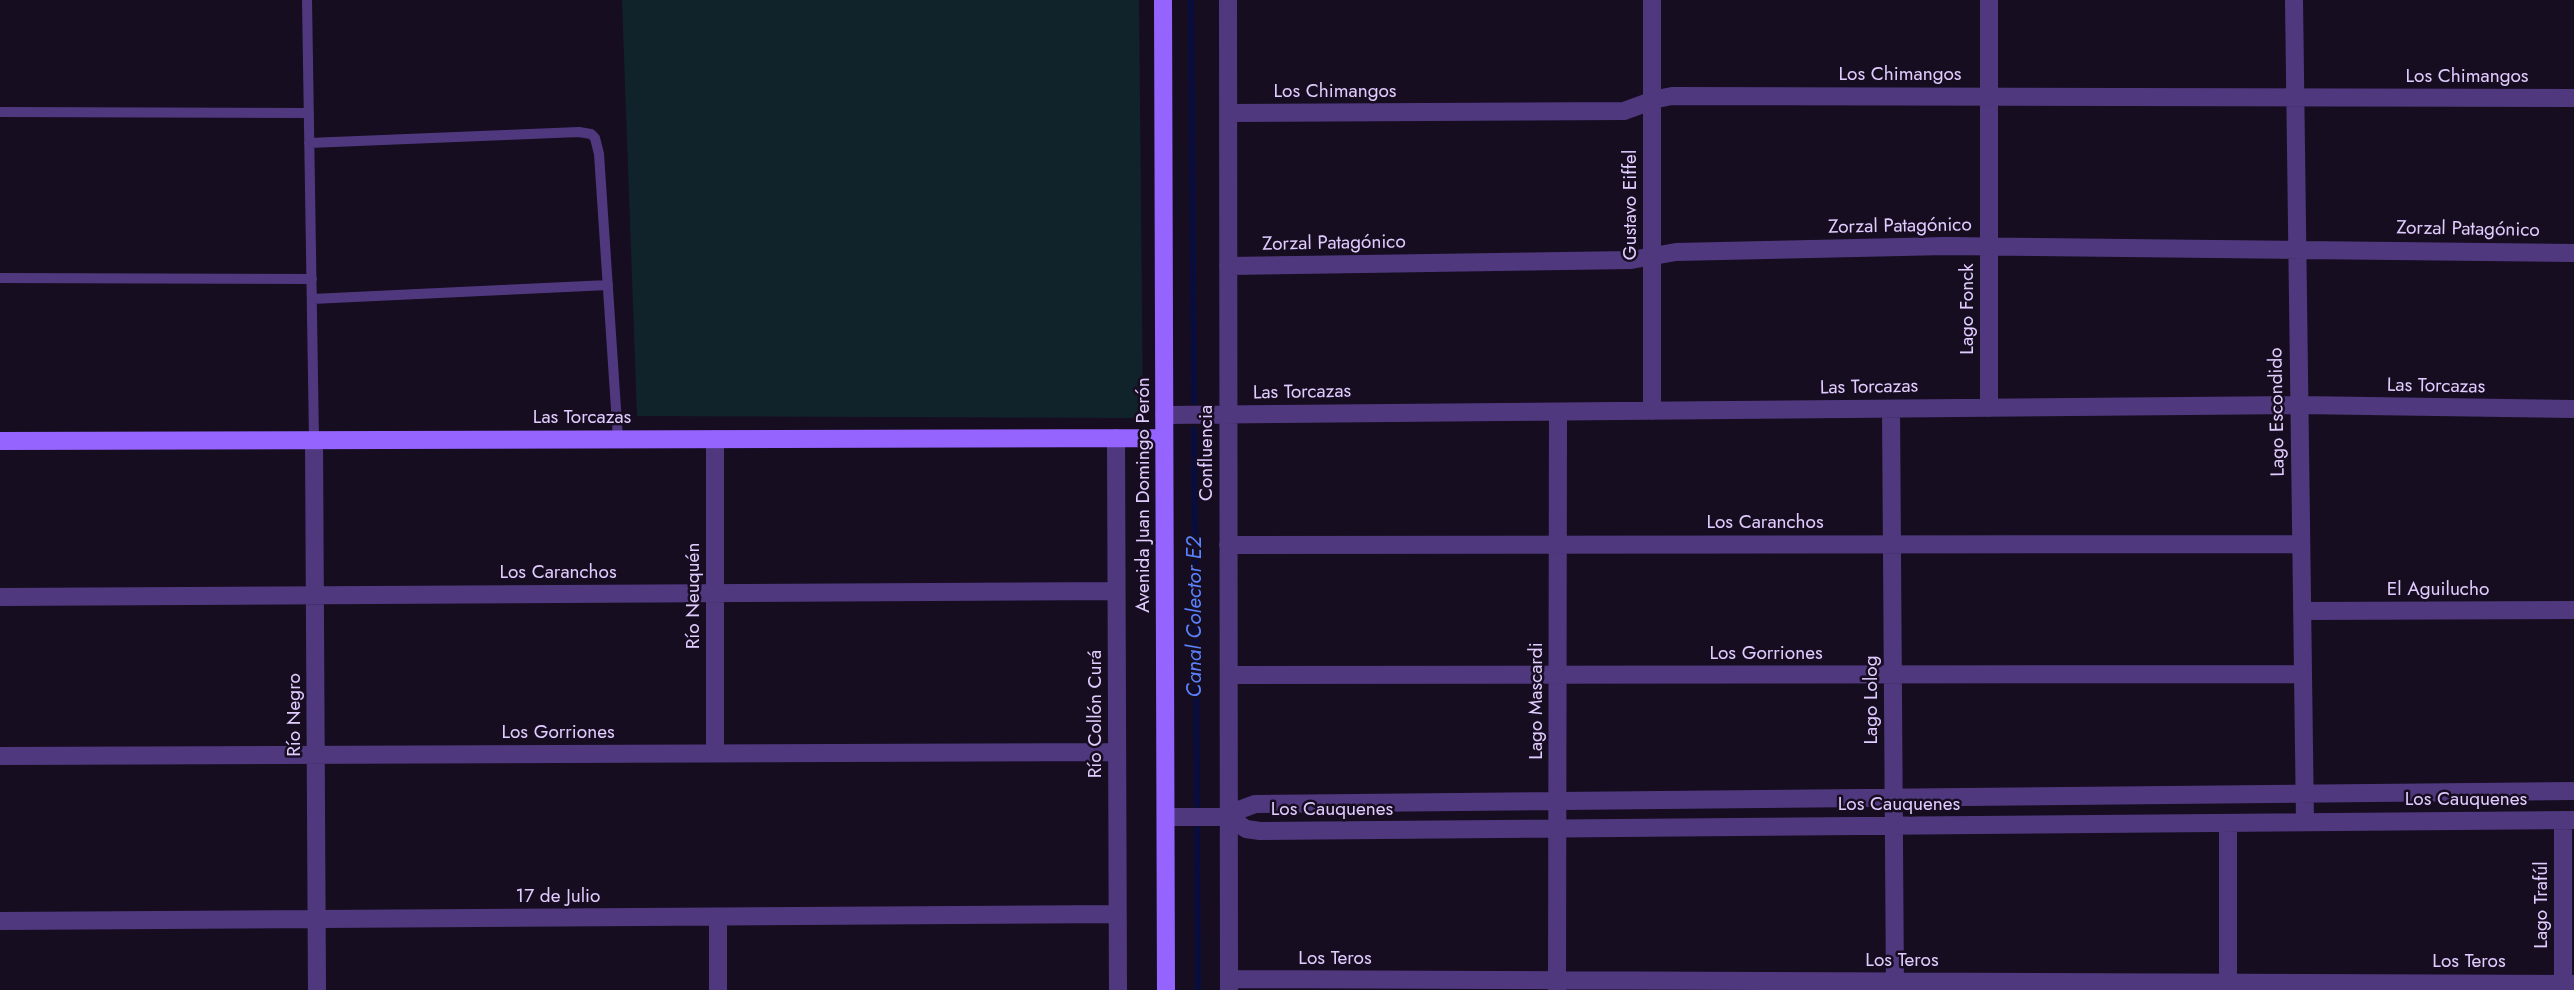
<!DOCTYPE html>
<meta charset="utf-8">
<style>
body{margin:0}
canvas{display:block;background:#160d20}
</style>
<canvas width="2574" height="990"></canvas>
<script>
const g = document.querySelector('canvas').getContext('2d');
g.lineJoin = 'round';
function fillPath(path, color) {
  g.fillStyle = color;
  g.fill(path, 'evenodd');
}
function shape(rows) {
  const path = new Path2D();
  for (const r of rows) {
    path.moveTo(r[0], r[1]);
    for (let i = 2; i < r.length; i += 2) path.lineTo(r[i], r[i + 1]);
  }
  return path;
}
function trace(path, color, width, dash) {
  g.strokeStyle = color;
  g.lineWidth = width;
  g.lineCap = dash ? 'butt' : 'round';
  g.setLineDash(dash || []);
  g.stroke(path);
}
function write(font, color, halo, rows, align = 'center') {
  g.font = font + ' Jost,sans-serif';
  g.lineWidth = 5;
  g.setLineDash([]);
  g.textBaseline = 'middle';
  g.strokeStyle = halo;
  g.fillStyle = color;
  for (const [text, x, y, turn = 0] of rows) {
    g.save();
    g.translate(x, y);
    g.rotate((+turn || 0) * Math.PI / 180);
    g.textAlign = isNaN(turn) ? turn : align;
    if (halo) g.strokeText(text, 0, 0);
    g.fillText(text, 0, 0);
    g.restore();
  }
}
fillPath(shape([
 [622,0,1139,0,1143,418,637,416]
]), '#10232a');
trace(shape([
 [1191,0,1194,402],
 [1194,429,1197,805],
 [1197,829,1198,990]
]), '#090d3d', 6);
trace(shape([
 [307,0,314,440],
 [0,112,309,113],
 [309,143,579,132,591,134,595,138,599,154,618,439],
 [0,278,312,279],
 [312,299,608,285]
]), '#50387f', 10);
trace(shape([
 [1228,0,1229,990],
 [1989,0,1989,408],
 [2294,0,2305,822],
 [1228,113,1624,111,1657,99,1672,96,2574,98],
 [1228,266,1631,260,1676,252,1946,246,2574,253],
 [1891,409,1895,990],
 [1652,411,1652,0],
 [1164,415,2299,405,2574,409],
 [1116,438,1118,990],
 [715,439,715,753],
 [314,440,317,990],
 [1228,545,2301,544],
 [0,597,1116,591],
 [2302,611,2574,610],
 [1229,675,2303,674],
 [0,756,1117,752],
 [1166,817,1229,817,1239,810,1255,804,2574,791],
 [1229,817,1246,829,1260,831,2574,820],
 [2563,820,2563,990],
 [718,917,718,990],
 [0,921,1117,914],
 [1229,979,2574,984],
 [1557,989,1558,412],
 [2228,990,2228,823]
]), '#50387f', 18);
trace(shape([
 [1163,0,1166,990],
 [0,441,1164,438]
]), '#9564fe', 18);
write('19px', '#e1ccff', '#160d20', [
 ["Los Chimangos",1900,75],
 ["Los Chimangos",2467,77],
 ["Los Chimangos",1335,92],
 ["Gustavo Eiffel",1631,205,-90],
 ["Zorzal Patagónico",1900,227,-1],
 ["Zorzal Patagónico",2468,230,1],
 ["Zorzal Patagónico",1334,244,-1],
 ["Lago Fonck",1968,309,-90],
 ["Las Torcazas",2436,387,1],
 ["Las Torcazas",1869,388,-1],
 ["Las Torcazas",1302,393,-1],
 ["Lago Escondido",2278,412,-91],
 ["Las Torcazas",582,418],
 ["Confluencia",1207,453,-90],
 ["Avenida Juan Domingo Perón",1144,495,-90],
 ["Los Caranchos",1765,523],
 ["Los Caranchos",558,573],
 ["El Aguilucho",2438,590],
 ["Río Neuquén",694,596,-90],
 ["Los Gorriones",1766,654],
 ["Lago Lolog",1872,700,-90],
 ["Lago Mascardi",1537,701,-90],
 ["Río Collón Curá",1096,714,-90],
 ["Río Negro",295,715,-90],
 ["Los Gorriones",558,733],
 ["Los Cauquenes",2466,800],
 ["Los Cauquenes",1899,805],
 ["Los Cauquenes",1332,810],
 ["17 de Julio",558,897],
 ["Lago Trafúl",2542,905,-90],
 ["Los Teros",1335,959],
 ["Los Teros",1902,961],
 ["Los Teros",2469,962]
]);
write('italic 21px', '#5b82fe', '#160d20', [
 ["Canal Colector E2",1196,617,-90]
]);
</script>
